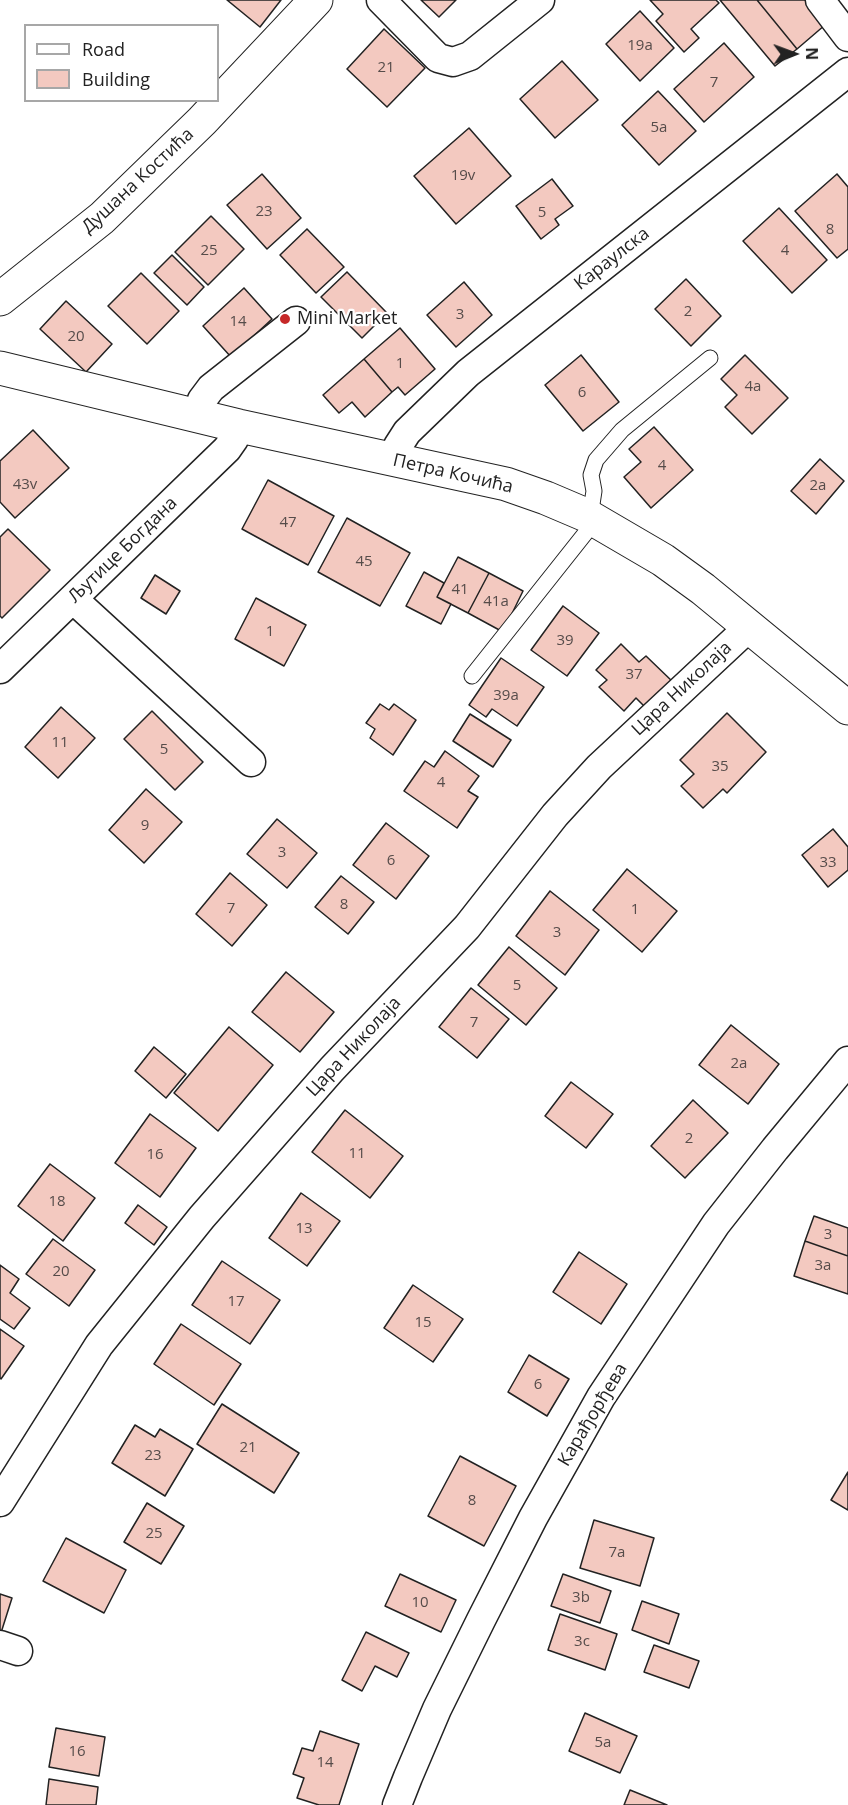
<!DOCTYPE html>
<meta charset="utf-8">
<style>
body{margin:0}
#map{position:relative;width:848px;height:1805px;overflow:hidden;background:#fff;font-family:"Open Sans",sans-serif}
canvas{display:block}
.legend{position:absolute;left:24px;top:24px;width:195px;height:78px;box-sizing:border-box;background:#fff;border:2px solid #a7a7a7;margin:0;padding:8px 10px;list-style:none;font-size:18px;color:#222}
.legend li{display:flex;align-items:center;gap:12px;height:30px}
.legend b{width:30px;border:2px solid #a7a7a7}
.north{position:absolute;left:764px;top:24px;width:60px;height:60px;-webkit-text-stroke:4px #fff;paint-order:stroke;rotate:89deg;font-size:16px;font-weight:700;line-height:24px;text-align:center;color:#222}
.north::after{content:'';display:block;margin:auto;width:21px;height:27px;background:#222;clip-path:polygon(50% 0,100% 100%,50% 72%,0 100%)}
</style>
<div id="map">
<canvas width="848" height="1805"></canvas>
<ul class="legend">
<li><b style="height:8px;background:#fff"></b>Road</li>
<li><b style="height:16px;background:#f3c9c0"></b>Building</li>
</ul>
<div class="north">N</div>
</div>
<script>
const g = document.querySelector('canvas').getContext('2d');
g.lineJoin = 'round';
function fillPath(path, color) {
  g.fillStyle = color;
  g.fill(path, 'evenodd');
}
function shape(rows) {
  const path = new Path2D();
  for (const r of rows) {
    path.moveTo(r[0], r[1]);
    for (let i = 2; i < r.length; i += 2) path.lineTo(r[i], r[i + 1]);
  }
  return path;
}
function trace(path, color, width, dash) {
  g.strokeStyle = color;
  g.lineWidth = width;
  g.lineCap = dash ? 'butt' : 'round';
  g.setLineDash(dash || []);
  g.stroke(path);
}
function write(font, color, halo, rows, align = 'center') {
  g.font = font + ' "Open Sans",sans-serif';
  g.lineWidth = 4.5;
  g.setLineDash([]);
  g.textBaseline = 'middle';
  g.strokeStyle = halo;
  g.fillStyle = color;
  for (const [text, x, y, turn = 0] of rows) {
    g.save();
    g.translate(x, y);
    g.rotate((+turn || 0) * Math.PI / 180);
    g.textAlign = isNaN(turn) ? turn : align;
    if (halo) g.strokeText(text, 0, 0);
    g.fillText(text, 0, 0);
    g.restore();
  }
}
const building = shape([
 [227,0,281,0,260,27,227,0],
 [421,0,456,0,439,17,421,0],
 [650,0,716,0,719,3,691,29,699,38,684,52,656,21,663,14,650,0],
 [720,0,757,0,797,49,775,66,720,0],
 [757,0,805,0,825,25,797,49,757,0],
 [640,11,674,48,640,81,606,44,640,11],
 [384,29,425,68,387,107,347,69,384,29],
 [724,43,754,77,704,122,674,89,724,43],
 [562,61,598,100,555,138,520,99,562,61],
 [658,91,696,131,659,165,622,125,658,91],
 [469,128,511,176,456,224,414,176,469,128],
 [262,174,301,218,267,249,227,205,262,174],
 [837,174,848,187,848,249,837,258,795,211,837,174],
 [552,179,573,206,555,219,559,225,541,239,516,206,552,179],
 [779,208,827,260,792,293,743,241,779,208],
 [211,216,244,249,208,285,175,252,211,216],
 [307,229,344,267,316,293,280,255,307,229],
 [172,255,204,287,187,305,154,273,172,255],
 [347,272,387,313,362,338,321,297,347,272],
 [141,273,179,311,147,344,108,306,141,273],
 [686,279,721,316,691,346,655,309,686,279],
 [464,282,492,315,456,347,427,315,464,282],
 [244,288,272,319,231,357,203,326,244,288],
 [66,301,112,344,86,372,40,329,66,301],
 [400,328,435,369,405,395,398,387,392,392,364,359,400,328],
 [581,355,619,402,583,431,545,385,581,355],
 [745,355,788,398,752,434,725,407,737,395,721,379,745,355],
 [364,359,392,392,365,417,352,402,339,413,323,395,364,359],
 [654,427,693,470,651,508,624,477,641,462,629,449,654,427],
 [33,430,69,468,15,518,0,502,0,461,33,430],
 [820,459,844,481,816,514,791,491,820,459],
 [268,480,334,516,308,565,242,529,268,480],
 [347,518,410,553,380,606,318,572,347,518],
 [8,529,50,570,2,618,0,616,0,537,8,529],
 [458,557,489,573,468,613,437,597,458,557],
 [424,572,444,583,437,597,451,604,441,624,406,606,424,572],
 [489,573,523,591,503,632,468,613,489,573],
 [155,575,180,591,166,614,141,598,155,575],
 [256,598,306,625,284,666,235,639,256,598],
 [563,606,599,633,567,676,531,650,563,606],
 [621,644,639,662,646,656,674,683,648,710,636,698,624,711,599,687,607,680,596,670,621,644],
 [501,658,544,687,517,726,492,709,486,717,469,705,501,658],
 [380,704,389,710,394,704,416,720,393,755,370,738,375,729,366,723,380,704],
 [61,707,95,738,58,778,25,747,61,707],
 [152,711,203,762,175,790,124,739,152,711],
 [727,713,766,752,727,793,723,789,703,808,681,786,694,774,680,760,727,713],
 [470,714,511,740,493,767,453,741,470,714],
 [445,751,479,776,468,791,478,797,457,828,404,791,425,761,434,767,445,751],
 [146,789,182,822,144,863,109,830,146,789],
 [277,819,317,853,287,888,247,854,277,819],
 [386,823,429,856,396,899,353,865,386,823],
 [833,829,848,847,848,870,828,887,802,855,833,829],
 [627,869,677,911,642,952,593,910,627,869],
 [230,873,267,905,232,946,196,914,230,873],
 [341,876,374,902,348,934,315,907,341,876],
 [550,891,599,930,565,975,516,936,550,891],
 [509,947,557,988,526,1025,478,985,509,947],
 [286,972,334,1012,300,1052,252,1012,286,972],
 [471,988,509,1019,477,1058,439,1027,471,988],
 [731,1025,779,1064,748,1104,699,1065,731,1025],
 [229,1027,273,1065,218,1131,174,1093,229,1027],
 [154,1047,186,1074,166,1098,135,1071,154,1047],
 [571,1082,613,1114,586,1148,545,1116,571,1082],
 [693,1100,728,1133,685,1178,651,1146,693,1100],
 [345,1110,403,1156,370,1198,312,1152,345,1110],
 [150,1114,196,1148,160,1197,115,1163,150,1114],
 [50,1164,95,1198,63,1241,18,1206,50,1164],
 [301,1193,340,1221,307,1266,269,1238,301,1193],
 [138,1205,167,1227,154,1245,125,1223,138,1205],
 [814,1216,848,1228,848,1256,805,1241,814,1216],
 [53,1239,95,1270,69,1306,26,1274,53,1239],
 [805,1241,848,1256,848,1294,794,1276,805,1241],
 [579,1252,627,1284,601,1324,553,1292,579,1252],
 [222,1261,280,1300,250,1344,192,1305,222,1261],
 [0,1265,19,1279,10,1293,30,1308,14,1329,0,1319,0,1265],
 [413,1285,463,1319,433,1362,384,1328,413,1285],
 [181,1324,241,1364,214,1405,154,1364,181,1324],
 [0,1329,24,1346,1,1379,0,1378,0,1329],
 [529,1355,569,1379,547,1416,508,1392,529,1355],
 [222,1404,299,1453,274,1493,197,1444,222,1404],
 [135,1425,155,1437,160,1429,193,1449,165,1496,112,1463,135,1425],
 [460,1456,516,1486,484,1546,428,1516,460,1456],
 [848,1472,848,1510,831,1500,848,1472],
 [147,1503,184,1526,161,1564,124,1542,147,1503],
 [594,1520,654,1538,640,1586,580,1568,594,1520],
 [66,1538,126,1570,104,1613,43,1581,66,1538],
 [400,1574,456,1600,441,1632,385,1606,400,1574],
 [563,1574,611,1591,600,1623,551,1606,563,1574],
 [0,1594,12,1598,0,1636,0,1594],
 [642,1601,679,1614,669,1644,632,1630,642,1601],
 [560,1614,617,1634,605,1670,548,1650,560,1614],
 [366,1632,409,1653,397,1677,375,1666,362,1691,342,1680,366,1632],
 [654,1645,699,1661,689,1688,644,1672,654,1645],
 [585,1713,637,1736,620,1773,569,1751,585,1713],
 [56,1728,105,1737,99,1776,49,1767,56,1728],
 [320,1731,359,1744,339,1805,319,1805,297,1798,304,1778,293,1774,302,1748,313,1751,320,1731],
 [49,1779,98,1787,96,1805,46,1805,49,1779],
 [630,1790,667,1805,624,1805,630,1790]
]);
fillPath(building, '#f3c9c0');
trace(building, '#222', 1.5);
const service = shape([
 [586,515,592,504,594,491,591,475,596,460,622,430,710,358],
 [472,676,595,521]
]);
const minor = shape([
 [381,0,438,58,453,62,470,56,540,0],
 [820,0,848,37],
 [197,415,202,400,211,388,296,321],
 [395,461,398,446,407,432,468,373,848,72],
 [73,599,251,762],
 [0,669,227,449,234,439,239,426],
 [0,1502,99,1345,202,1217,332,1069,467,927,555,815,599,767,749,627],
 [0,1645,18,1651],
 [397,1805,408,1777,437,1709,481,1620,533,1518,601,1397,716,1224,775,1149,848,1061]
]);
const tertiary = shape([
 [0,299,102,218,202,121,316,0],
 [0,368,239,426,506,484,546,498,586,515,663,560,703,589,848,708]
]);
trace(service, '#222', 17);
trace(minor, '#222', 31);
trace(tertiary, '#222', 35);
trace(service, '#fff', 15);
trace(minor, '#fff', 28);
trace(tertiary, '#fff', 33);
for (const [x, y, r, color] of [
 [285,319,6,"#c62828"]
]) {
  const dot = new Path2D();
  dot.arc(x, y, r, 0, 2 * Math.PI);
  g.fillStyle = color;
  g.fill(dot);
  trace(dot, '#fff', 2);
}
write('15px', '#564c4a', null, [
 ["19a",640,46],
 ["21",386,68],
 ["7",714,83],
 ["5a",659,128],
 ["19v",463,176],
 ["23",264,212],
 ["5",542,213],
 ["8",830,230],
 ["25",209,251],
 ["4",785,251],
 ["2",688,312],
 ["3",460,315],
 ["14",238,322],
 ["20",76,337],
 ["1",400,364],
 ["4a",753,387],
 ["6",582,393],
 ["4",662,466],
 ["43v",25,485],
 ["2a",818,486],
 ["47",288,523],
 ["45",364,562],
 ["41",460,590],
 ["41a",496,602],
 ["1",270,632],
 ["39",565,641],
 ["37",634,675],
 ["39a",506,696],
 ["11",60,743],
 ["5",164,750],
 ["35",720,767],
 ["4",441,783],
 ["9",145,826],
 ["3",282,853],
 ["6",391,861],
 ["33",828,863],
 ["8",344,905],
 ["7",231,909],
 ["1",635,910],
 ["3",557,933],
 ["5",517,986],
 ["7",474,1023],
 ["2a",739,1064],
 ["2",689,1139],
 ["11",357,1154],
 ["16",155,1155],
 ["18",57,1202],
 ["13",304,1229],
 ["3",828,1235],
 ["3a",823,1266],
 ["20",61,1272],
 ["17",236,1302],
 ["15",423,1323],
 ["6",538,1385],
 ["21",248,1448],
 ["23",153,1456],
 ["8",472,1501],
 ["25",154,1534],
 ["7a",617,1553],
 ["3b",581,1598],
 ["10",420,1603],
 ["3c",582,1642],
 ["5a",603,1743],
 ["16",77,1752],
 ["14",325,1763]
]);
write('18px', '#222', '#fff', [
 ["Душана Костића",138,181,-43],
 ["Караулска",612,259,-38],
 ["Петра Кочића",453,474,13],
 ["Љутице Богдана",123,550,-44],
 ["Цара Николаја",682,689,-43],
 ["Цара Николаја",354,1047,-47],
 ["Карађорђева",593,1415,-59]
]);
write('18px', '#222', '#fff', [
 ["Mini Market",297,319]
], 'left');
</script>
